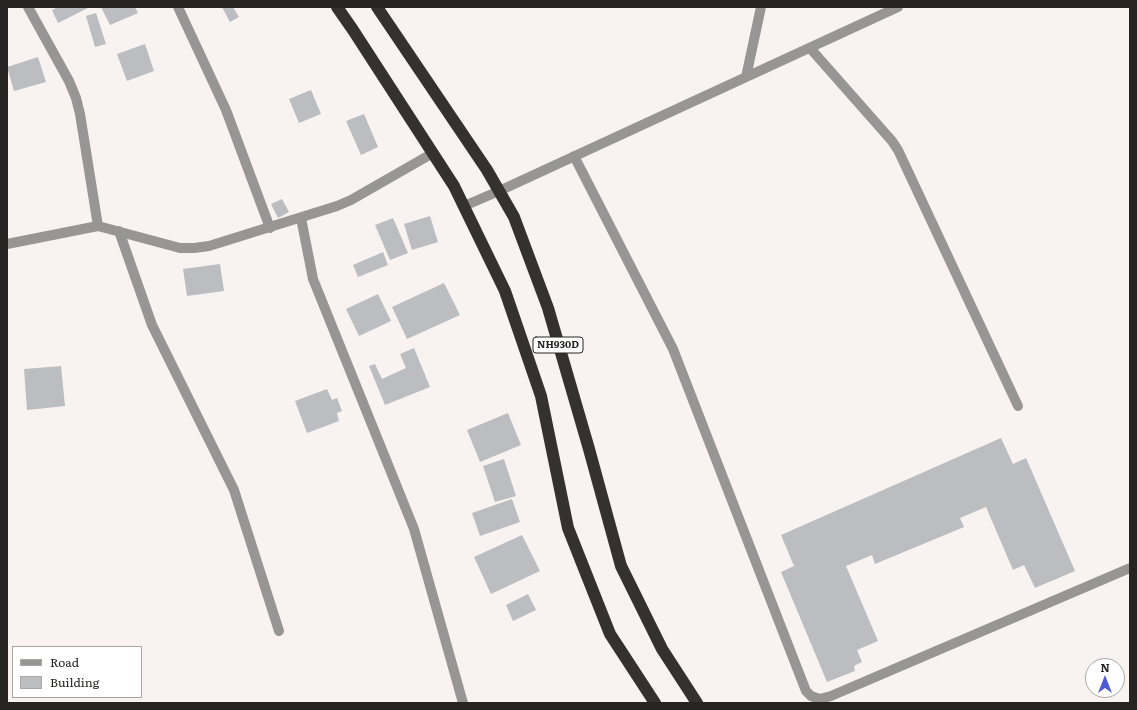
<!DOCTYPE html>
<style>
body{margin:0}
#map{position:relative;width:1137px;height:710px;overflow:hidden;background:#f8f3f0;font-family:Literata,serif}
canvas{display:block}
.frame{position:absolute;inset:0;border:8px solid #262423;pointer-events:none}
.legend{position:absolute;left:12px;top:646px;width:130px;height:52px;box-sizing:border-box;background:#fff;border:1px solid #a8a7a7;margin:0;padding:5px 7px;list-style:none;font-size:12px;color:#262423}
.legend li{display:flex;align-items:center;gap:8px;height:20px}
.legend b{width:20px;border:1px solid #a8a7a7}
.north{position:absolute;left:1085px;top:658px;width:40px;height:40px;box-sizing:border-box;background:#fff;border:1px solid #a8a7a7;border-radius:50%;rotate:0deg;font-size:11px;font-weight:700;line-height:16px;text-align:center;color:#262423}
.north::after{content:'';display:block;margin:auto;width:14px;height:18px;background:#4d5ad0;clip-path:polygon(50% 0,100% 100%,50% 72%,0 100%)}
</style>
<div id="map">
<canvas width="1137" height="710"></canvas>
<div class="frame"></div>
<ul class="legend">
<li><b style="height:5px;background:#989695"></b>Road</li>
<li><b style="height:11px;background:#bcbdc1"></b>Building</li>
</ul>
<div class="north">N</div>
</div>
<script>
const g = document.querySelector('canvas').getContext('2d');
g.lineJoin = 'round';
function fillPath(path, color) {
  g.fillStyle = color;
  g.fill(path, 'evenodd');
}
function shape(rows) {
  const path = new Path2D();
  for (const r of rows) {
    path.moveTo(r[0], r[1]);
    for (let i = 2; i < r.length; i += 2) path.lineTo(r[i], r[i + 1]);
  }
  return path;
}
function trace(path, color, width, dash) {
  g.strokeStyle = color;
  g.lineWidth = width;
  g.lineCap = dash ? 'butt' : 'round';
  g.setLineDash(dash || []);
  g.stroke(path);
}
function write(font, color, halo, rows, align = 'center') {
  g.font = font + ' Literata,serif';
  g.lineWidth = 4;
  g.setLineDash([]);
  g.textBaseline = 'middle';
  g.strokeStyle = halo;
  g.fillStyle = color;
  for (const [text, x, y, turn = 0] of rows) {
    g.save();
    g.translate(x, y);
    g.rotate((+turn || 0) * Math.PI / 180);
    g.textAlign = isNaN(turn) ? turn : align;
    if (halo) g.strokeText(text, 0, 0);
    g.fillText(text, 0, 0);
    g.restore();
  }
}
fillPath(shape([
 [58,7,90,7,58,23,52,10],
 [101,7,135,7,138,13,110,25],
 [222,7,233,7,239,17,230,22],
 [96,13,106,44,95,47,86,16],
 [145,44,154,71,127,81,117,54],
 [38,57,46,82,14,91,7,67],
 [311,90,321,114,299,123,289,99],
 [364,114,378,147,361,155,346,121],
 [282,199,289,212,278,218,271,204],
 [430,216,438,242,412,250,404,224],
 [393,218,408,253,390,260,375,225],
 [383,252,388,265,358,277,353,265],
 [220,264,224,291,187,296,183,269],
 [444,283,460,315,407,339,392,307],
 [378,294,391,321,359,336,346,309],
 [414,348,430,387,385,405,369,366,375,364,382,379,406,368,400,354],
 [61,366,65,406,27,410,24,369],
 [327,389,332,400,337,398,342,411,337,413,339,421,307,433,295,401],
 [508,413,521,445,480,462,467,430],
 [1001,438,1013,464,1026,458,1075,571,1035,588,1024,565,1013,570,986,507,960,518,964,527,875,564,872,555,846,566,878,641,857,650,862,662,854,666,855,671,827,682,781,572,794,566,781,535],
 [504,459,516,496,495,502,483,466],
 [512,499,520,522,480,536,472,513],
 [522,535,540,571,491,594,474,557],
 [528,594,536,610,513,621,506,605]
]), '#bcbdc1');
trace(shape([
 [28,7,69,81,76,98,80,114,98,226],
 [178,7,226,110,270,228],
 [810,48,892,141,898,150,1018,406],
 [746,77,761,7],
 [574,156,673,349,806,691,811,696,820,699,831,696,1130,568],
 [464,206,499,191,898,7],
 [301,218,313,279,414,529,463,703],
 [119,231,152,325,234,490,279,631],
 [7,244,98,226,180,248,194,248,209,246,337,206,351,200,433,153]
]), '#989695', 10);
trace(shape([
 [337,7,353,30,454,186,505,291,541,396,568,528,610,634,655,703],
 [377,7,487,170,514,217,548,308,589,449,621,566,662,649,697,703]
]), '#35312f', 12);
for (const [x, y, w] of [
 [558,345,50]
]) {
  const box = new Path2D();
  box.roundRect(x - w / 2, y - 8, w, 16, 3);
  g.fillStyle = '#fff';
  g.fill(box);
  trace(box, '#262423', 1);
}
write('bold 10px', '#262423', null, [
 ["NH930D",558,345]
]);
</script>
